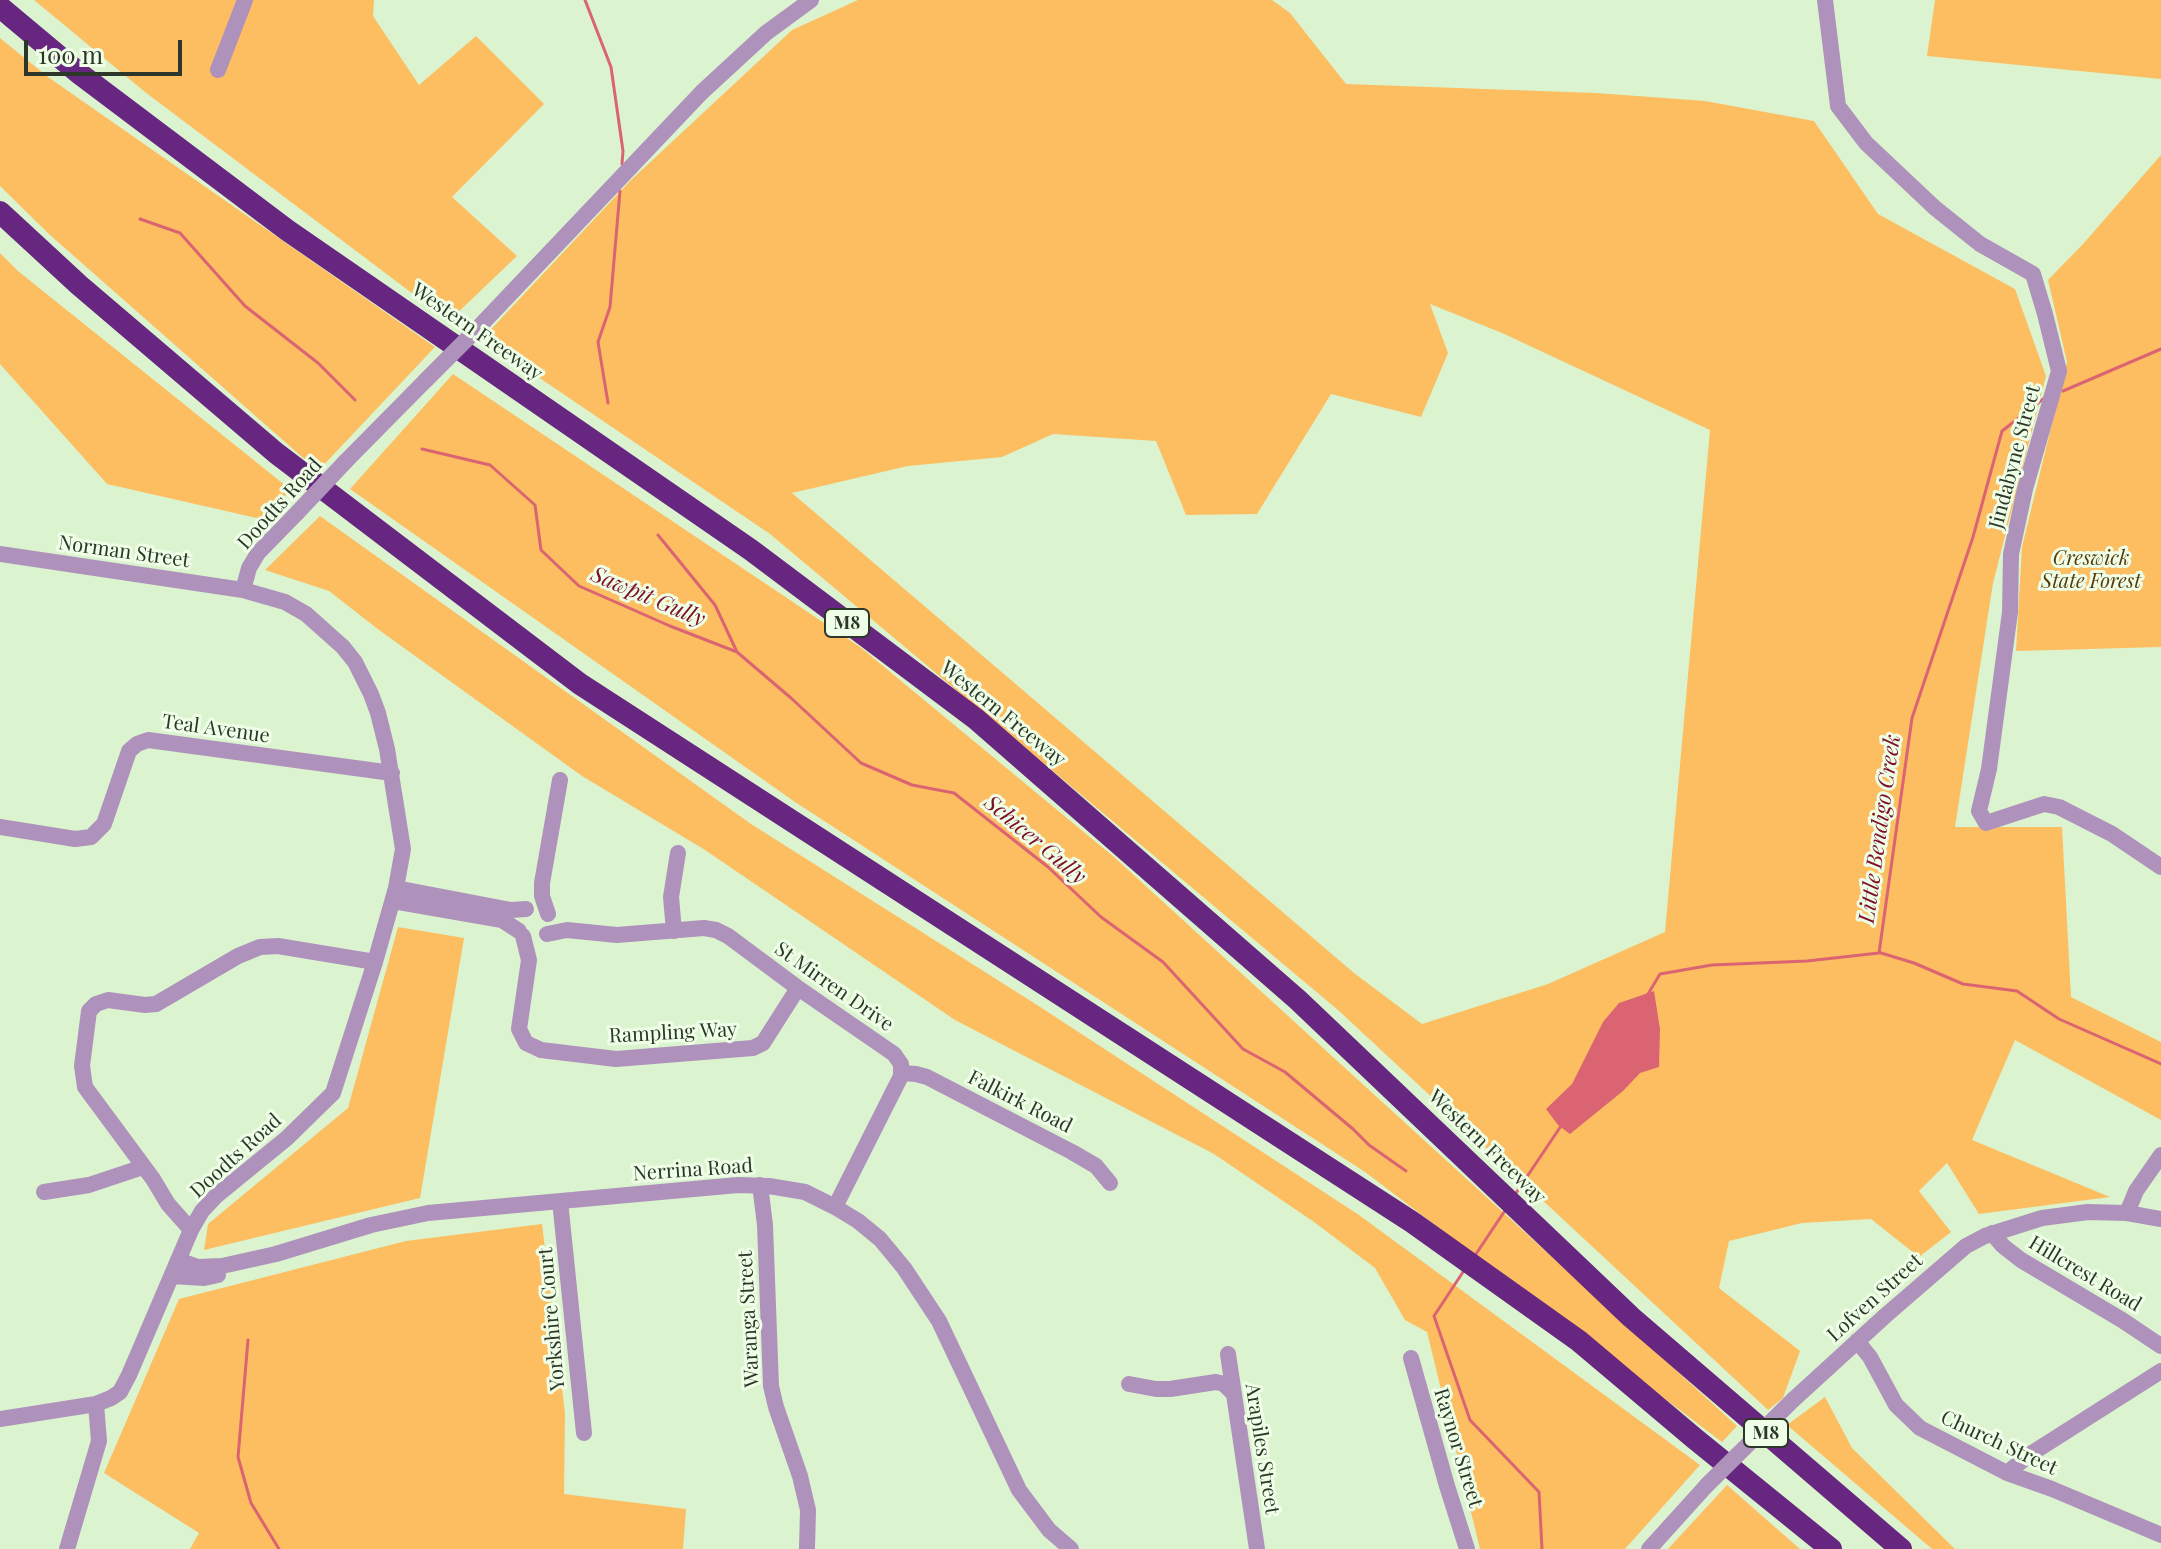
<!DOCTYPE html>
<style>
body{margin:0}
#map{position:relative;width:2161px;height:1549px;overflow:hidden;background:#dbf4cf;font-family:"Playfair Display",serif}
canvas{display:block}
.scale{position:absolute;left:24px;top:40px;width:158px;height:36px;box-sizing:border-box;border:4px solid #2d3729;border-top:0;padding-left:10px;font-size:24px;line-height:28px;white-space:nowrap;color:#2d3729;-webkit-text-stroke:6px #effee7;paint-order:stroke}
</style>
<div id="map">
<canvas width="2161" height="1549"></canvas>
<div class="scale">100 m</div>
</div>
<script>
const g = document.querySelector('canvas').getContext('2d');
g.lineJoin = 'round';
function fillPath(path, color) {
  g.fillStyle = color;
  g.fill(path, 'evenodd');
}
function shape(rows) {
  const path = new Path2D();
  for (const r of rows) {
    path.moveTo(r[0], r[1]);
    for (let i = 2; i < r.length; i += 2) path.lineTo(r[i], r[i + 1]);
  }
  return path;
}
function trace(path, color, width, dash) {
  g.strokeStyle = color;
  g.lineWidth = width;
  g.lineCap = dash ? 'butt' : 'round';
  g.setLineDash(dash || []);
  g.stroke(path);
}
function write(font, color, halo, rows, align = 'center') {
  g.font = font + ' "Playfair Display",serif';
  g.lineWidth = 6;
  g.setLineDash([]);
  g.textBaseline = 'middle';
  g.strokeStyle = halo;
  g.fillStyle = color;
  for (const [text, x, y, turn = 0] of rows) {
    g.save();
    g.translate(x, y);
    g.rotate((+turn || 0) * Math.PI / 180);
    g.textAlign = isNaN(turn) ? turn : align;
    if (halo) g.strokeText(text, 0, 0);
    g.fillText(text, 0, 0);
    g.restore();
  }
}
fillPath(shape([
 [34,0,374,0,373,16,419,85,476,36,544,104,452,197,517,256,449,321,145,92],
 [858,0,1272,0,1290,13,1346,84,1596,93,1705,101,1814,121,1878,214,2015,289,2046,376,1993,583,1955,827,2062,827,2071,997,2161,1042,2161,1120,2015,1040,1972,1140,2110,1197,1979,1214,1947,1163,1919,1191,1951,1232,1919,1257,1871,1219,1802,1223,1729,1241,1719,1288,1800,1351,1783,1398,1768,1410,1338,1010,770,534,482,339,630,181,792,30],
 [1430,304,1502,333,1710,430,1665,932,1548,984,1422,1024,1354,973,792,493,908,466,1002,457,1053,434,1156,441,1186,515,1257,514,1331,394,1421,417,1448,353],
 [1935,0,2161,0,2161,79,1927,56],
 [0,38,48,77,435,347,318,471,50,235,0,186],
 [2161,155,2161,647,2016,651,2022,547,2067,362,2048,280,2083,244],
 [0,253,18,271,291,490,261,519,107,484,0,364],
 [453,374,860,647,1114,857,1737,1426,1722,1442,1365,1172,795,802,350,489],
 [320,516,751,824,1034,1003,1359,1215,1700,1465,1625,1549,1480,1549,1427,1332,1405,1320,1375,1268,1314,1222,1214,1154,955,1020,705,850,582,776,379,630,329,591,265,570],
 [398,927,464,938,420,1198,204,1250,208,1224,348,1108],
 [542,1224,565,1413,564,1494,686,1509,683,1549,190,1549,199,1533,104,1473,179,1299,406,1241],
 [1825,1397,1852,1448,1955,1549,1932,1549,1787,1425],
 [1727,1485,1800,1549,1668,1549]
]), '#fcbe61');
fillPath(shape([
 [1654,991,1660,1029,1659,1067,1640,1073,1623,1091,1570,1134,1558,1125,1546,1109,1572,1084,1603,1022,1619,1003]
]), '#db6472');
trace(shape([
 [585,0,611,67,623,151,622,164],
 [140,219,180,233,245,306,318,363,355,400],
 [2063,391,2161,349],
 [608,403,598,342,610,307,620,191],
 [422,449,490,465,535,505,541,550,579,586,670,626,737,652],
 [658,535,715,605,737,652,791,698,861,763,912,785,954,793,1048,867,1101,917,1163,962,1243,1049,1285,1072,1353,1129,1369,1145,1406,1171],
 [1881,953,1914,963,1963,984,2017,991,2059,1019,2161,1064],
 [1648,994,1660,974,1712,965,1807,961,1879,953,1912,718,1973,537,2002,431,2043,399],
 [1516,1193,1561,1126],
 [1476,1254,1504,1212],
 [1463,1272,1434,1316,1470,1420,1539,1492,1542,1549],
 [248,1340,238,1457,251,1503,279,1549]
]), '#db6472', 3);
trace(shape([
 [1825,0,1838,106,1866,143,1935,208,1980,244,2033,274,2045,314,2059,371,2025,489,2011,554,2010,612,1989,769,1979,811,1986,823,2044,804,2059,807,2112,834,2161,867],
 [218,70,245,0],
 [476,330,702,92,766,33,811,0],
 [346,461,426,380],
 [0,554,243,590,285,602,306,614,343,647,355,662,371,694,378,713,387,749,403,849,396,888,375,962,333,1093,287,1138,216,1196,202,1211,191,1230,129,1375,120,1392,111,1398,96,1404,0,1419],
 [243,590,249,568,258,553,297,513],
 [0,827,75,839,91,837,104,824,129,751,137,744,148,740,392,773],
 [396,888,511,910,526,909],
 [393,901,502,920,519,931],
 [548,914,542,896,542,883,560,780],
 [674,931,671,897,678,853],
 [547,934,567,930,617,935,704,928,716,930,728,936,798,988,894,1054,901,1064,901,1076,835,1207],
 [523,936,529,960,519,1029,526,1043,541,1050,616,1059,753,1048,763,1043,798,988],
 [902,1073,916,1074,927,1077,1072,1152,1096,1166,1110,1183],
 [760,1185,765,1225,771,1386,776,1407,800,1476,808,1510,807,1549],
 [44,1192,89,1185,143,1167],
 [560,1201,584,1433],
 [2127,1213,2161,1219],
 [191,1230,168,1204,153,1179,85,1087,82,1066,89,1011,96,1004,108,1000,145,1005,156,1004,238,956,260,947,278,946,375,962],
 [1992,1233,2003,1246,2021,1260,2122,1320,2161,1346],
 [178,1260,198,1267,222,1266,276,1254,371,1225,428,1213,738,1185,769,1186,805,1192,835,1207,858,1221,880,1239,904,1268,939,1321,1019,1490,1049,1530,1071,1549],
 [172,1276,204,1278,218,1275],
 [1857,1341,1870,1357,1896,1405,1920,1428,2007,1473,2052,1489,2161,1535],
 [1228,1354,1257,1549],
 [1411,1358,1447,1486,1467,1549],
 [1129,1384,1156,1389,1170,1389,1216,1382,1224,1384,1234,1394],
 [1793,1400,1885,1316,1966,1246,1985,1236,2042,1218,2088,1212,2127,1213,2136,1191,2161,1155],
 [2007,1473,2029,1455,2161,1371],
 [67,1549,99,1441,96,1404],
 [1649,1549,1707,1485]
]), '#af92bc', 16);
trace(shape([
 [0,7,80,74,287,230,751,550,976,719,1298,1000,1631,1317,1901,1549],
 [0,212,79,285,276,453,580,684,1412,1222,1579,1341,1694,1438,1831,1549]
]), '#672780', 22);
trace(shape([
 [426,380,476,330],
 [297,513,346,461],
 [1707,1485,1793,1400]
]), '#af92bc', 16);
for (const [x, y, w] of [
 [847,623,44],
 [1766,1433,44]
]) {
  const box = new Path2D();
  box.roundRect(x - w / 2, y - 14, w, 28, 6);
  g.fillStyle = '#effee7';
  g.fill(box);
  trace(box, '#2d3729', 2);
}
write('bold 18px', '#2d3729', null, [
 ["M8",847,623],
 ["M8",1766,1433]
]);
write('20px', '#2d3729', '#effee7', [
 ["Western Freeway",477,332,35],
 ["Jindabyne Street",2015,457,-75],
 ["Doodts Road",280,504,-48],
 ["Norman Street",124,552,8],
 ["Western Freeway",1003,714,39],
 ["Teal Avenue",216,729,8],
 ["St Mirren Drive",834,987,35],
 ["Rampling Way",673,1033,-3],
 ["Falkirk Road",1020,1102,27],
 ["Western Freeway",1487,1147,44],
 ["Doodts Road",236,1156,-42],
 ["Nerrina Road",693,1170,-4],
 ["Hillcrest Road",2085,1274,31],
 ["Lofven Street",1875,1298,-42],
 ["Yorkshire Court",552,1319,-95],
 ["Waranga Street",749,1319,-93],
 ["Church Street",1999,1443,25],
 ["Raynor Street",1458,1448,73],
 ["Arapiles Street",1262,1449,81]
]);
write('italic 20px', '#573b0c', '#effee7', [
 ["Creswick",2091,559],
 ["State Forest",2091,582]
]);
write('italic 22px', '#7e0e29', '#effee7', [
 ["Sawpit Gully",648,597,23],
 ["Little Bendigo Creek",1880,829,-82],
 ["Schicer Gully",1035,840,40]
]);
</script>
